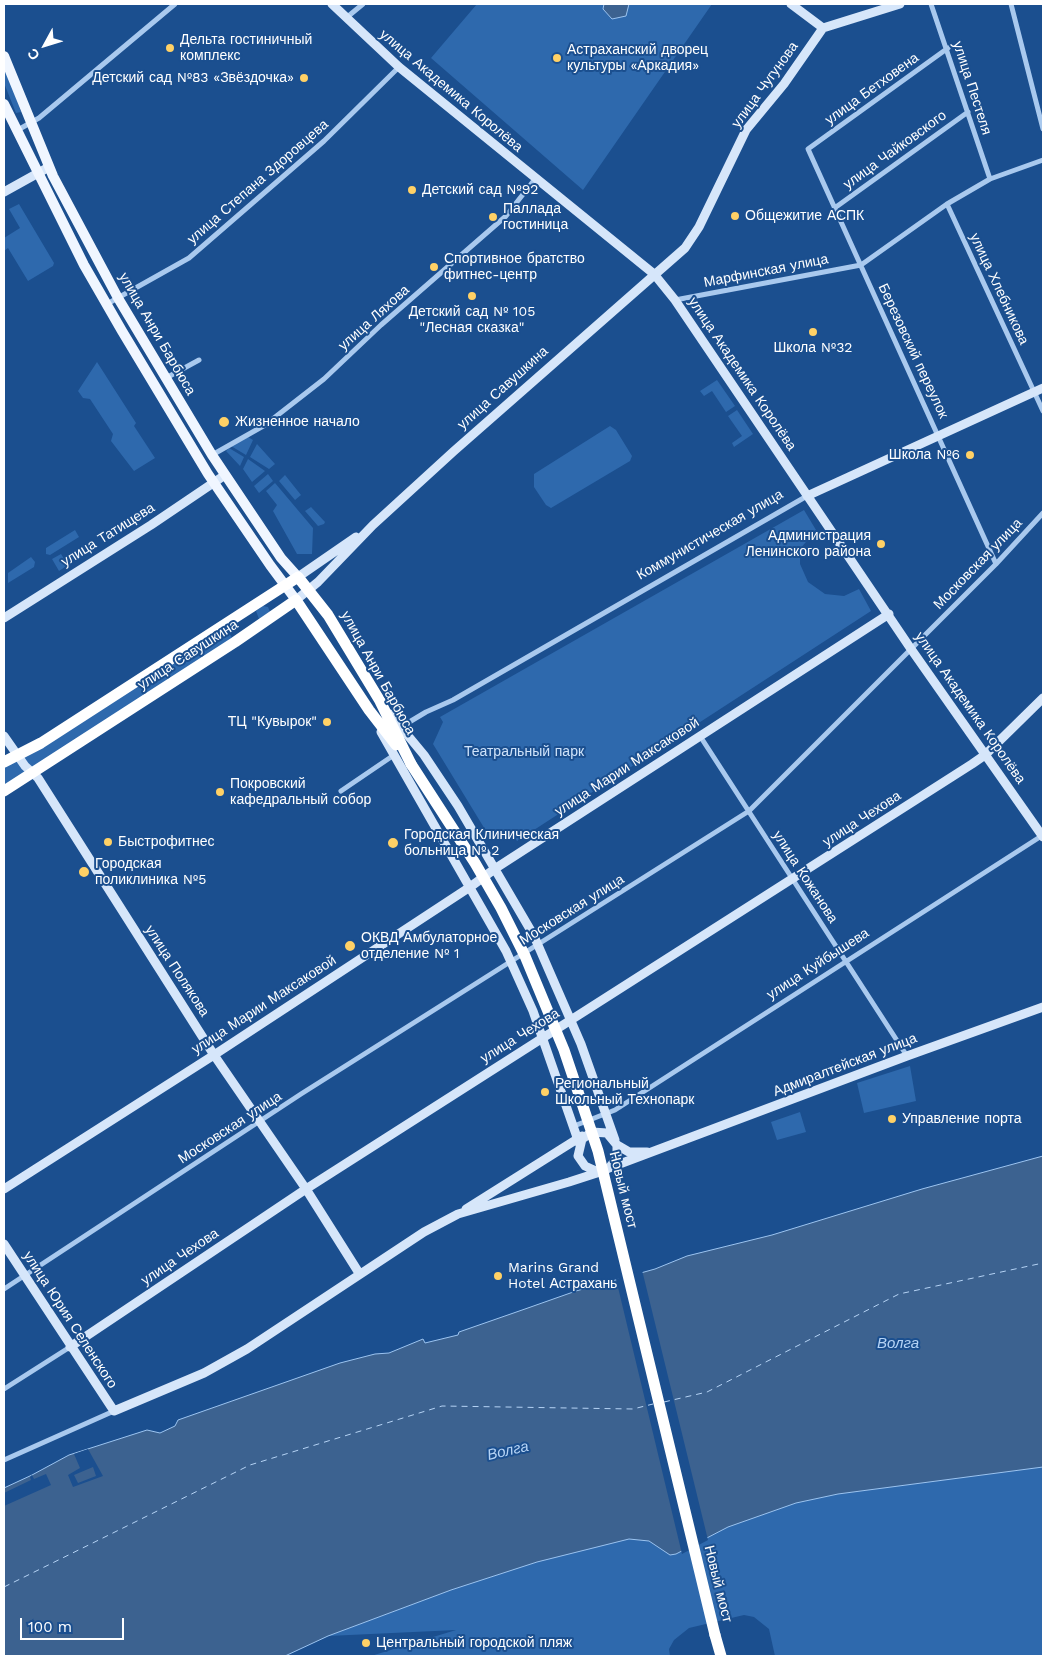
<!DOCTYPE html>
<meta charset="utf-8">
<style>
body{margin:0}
#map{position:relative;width:1047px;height:1660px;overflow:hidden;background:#1b4f8f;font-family:"Work Sans",sans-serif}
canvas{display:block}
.frame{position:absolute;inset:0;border:5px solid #fff;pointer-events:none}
.north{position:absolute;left:20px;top:20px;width:50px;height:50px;-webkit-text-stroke:4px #1b4f8f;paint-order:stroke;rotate:231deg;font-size:14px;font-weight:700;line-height:20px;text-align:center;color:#fff}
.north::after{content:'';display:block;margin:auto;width:18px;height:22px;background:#fff;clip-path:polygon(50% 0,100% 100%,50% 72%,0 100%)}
.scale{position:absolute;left:20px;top:1618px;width:104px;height:22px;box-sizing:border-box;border:2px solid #fff;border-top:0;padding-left:6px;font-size:15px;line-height:18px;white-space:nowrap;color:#fff;-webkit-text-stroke:4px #1b4f8f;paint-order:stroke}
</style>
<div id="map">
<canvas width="1047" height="1660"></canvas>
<div class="frame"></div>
<div class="north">С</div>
<div class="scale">100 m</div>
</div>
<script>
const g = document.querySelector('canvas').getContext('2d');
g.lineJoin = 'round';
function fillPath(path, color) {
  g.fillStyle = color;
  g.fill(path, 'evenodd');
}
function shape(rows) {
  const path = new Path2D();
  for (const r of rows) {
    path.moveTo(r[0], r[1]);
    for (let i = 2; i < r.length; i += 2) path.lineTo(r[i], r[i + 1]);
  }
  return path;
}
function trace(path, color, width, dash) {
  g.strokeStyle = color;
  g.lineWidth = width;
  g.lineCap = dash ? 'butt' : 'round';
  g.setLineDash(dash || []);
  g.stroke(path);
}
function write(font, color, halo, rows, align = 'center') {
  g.font = font + ' "Work Sans",sans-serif';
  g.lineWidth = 4;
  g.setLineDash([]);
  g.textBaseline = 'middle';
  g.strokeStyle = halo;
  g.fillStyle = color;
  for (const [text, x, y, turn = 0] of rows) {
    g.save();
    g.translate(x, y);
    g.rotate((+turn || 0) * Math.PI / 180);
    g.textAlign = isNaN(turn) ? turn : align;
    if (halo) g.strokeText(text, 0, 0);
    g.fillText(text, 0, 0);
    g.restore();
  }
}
fillPath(shape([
 [477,4,712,4,583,190,431,58],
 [4,63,21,112,16,113,4,83],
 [19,204,54,263,53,266,28,281,8,248,4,251,4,238,20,228,9,209],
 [97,362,136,423,134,426,155,458,134,471,111,441,113,434,90,399,83,398,78,391],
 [717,380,735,406,726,412,712,391,704,396,700,391],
 [737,410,753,434,734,447,732,443,742,436,728,416],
 [610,426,616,430,632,456,630,461,551,508,546,505,534,487,534,474],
 [248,437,253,440,246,455,231,446],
 [257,444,275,464,269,469,250,457],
 [229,448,244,457,240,466,226,451],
 [248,459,265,471,252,482,243,469],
 [268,474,273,481,259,493,254,486],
 [285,475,301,495,295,500,279,481],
 [275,483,313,528,312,554,297,554,273,511,277,505,266,491],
 [311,507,325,522,324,524,318,526,305,511],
 [804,510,816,530,800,549,800,564,808,582,825,594,844,596,859,589,871,611,517,841,512,832,490,829,486,831,433,744,443,722,440,717],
 [75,530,79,537,50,555,46,554,46,548],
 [61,554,66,562,65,567,59,571,52,559],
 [31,557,35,562,34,567,8,583,8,573],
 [263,606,268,607,270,612,259,619,256,611],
 [223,624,235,642,4,791,4,762],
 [910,1066,916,1101,864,1113,857,1083],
 [800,1112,806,1132,777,1140,771,1122],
 [1043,1467,1043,1656,775,1656,769,1629,754,1617,744,1615,689,1628,674,1640,669,1649,670,1656,371,1656,456,1630,328,1636,451,1590,537,1562,629,1539,649,1541,670,1555,676,1554,728,1527,796,1503,838,1494]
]), '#2e69ad');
const water = shape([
 [604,4,629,4,626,16,612,19,603,9,604,4],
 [1043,1156,1043,1467,838,1494,796,1503,728,1527,676,1554,670,1555,649,1541,629,1539,537,1562,451,1590,328,1636,285,1656,4,1656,4,1488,32,1475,69,1455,147,1430,160,1433,175,1426,178,1420,340,1363,375,1354,389,1353,423,1339,425,1343,458,1335,459,1332,525,1309,576,1291,655,1269,687,1256,772,1235,922,1189,1043,1156]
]);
fillPath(water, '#3c6290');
trace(water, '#9cc4f0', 1);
fillPath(shape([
 [642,1270,708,1540,682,1554,616,1279],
 [88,1449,103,1476,73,1487,68,1475,80,1468,74,1454],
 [93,1467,96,1476,78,1483,74,1475],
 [46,1474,51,1485,4,1506,4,1493,31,1480,30,1477,32,1475,34,1479]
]), '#1b4f8f');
trace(shape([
 [664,1402,707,1392,899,1294,1043,1263],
 [4,1587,250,1465,442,1406,633,1409,653,1404]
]), '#b5d3f5', 1, [6, 5]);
trace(shape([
 [931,4,990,179],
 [1011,4,1043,129],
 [346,18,363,4],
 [948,48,808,149,996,564],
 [16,131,39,118,175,4],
 [947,204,1043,411],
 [836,207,968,112],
 [675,300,861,265,947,204,990,179,1043,160],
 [107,304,189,258,324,141,399,67],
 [166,378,199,360],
 [212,455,265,425,324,379,381,325,506,216,535,179],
 [401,727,426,712,453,700,807,496],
 [700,736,907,1056],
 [341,791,394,755],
 [574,1126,615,1110,1043,835],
 [4,1289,301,1094,749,811,996,564,1043,513],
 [4,1389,70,1347],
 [4,1460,114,1411]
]), '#a9c9ee', 5);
trace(shape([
 [332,4,399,67,654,274,675,300,911,649,1043,837],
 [791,4,823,28],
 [4,192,49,167],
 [807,496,1043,388],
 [298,577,356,537],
 [296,600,318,582,373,525,454,451,685,248,699,227,746,130,784,84,823,28,900,4],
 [4,618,151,525,225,475],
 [390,714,424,755,458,806,534,936,581,1044,615,1140],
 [381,732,506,951,533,1011,579,1143],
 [4,736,25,766,38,778,214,1055,306,1189,359,1273],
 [617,1145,629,1152,647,1152],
 [609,1168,907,1056,1043,1007],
 [4,1189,214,1055,470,887,496,868,889,614],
 [466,1209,582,1136],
 [4,1244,114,1411,204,1373,247,1349,424,1232,458,1214,569,1182,603,1171,609,1168,617,1158,617,1145,607,1133,592,1132,582,1139,578,1156,585,1166,596,1171,603,1171],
 [70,1347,306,1189,972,764,985,755,1043,698]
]), '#d6e6fa', 9);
trace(shape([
 [4,56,53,176,118,298,212,455,281,558,298,577],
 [4,104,84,265,122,331,208,474,270,565,296,600]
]), '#f0f6ff', 10);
trace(shape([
 [4,762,41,743,298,577,328,615,380,701,411,764],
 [4,791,235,642,296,600,369,710,396,745],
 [715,1635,721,1656]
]), '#fff', 11);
trace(shape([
 [411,764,475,863,501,908,525,956,564,1050,598,1151,715,1635]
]), '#fff', 11);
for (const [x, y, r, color] of [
 [170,48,5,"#ffd166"],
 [557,58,5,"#ffd166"],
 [304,78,5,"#ffd166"],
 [412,190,5,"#ffd166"],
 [735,216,5,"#ffd166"],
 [493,217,5,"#ffd166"],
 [434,267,5,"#ffd166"],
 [472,296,5,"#ffd166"],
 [813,332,5,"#ffd166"],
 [224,422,6,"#ffd166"],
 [970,455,5,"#ffd166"],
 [881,544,5,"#ffd166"],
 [327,722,5,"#ffd166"],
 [220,792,5,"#ffd166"],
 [108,842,5,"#ffd166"],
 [393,843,6,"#ffd166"],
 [84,872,6,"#ffd166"],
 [350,946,6,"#ffd166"],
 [545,1092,5,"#ffd166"],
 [892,1119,5,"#ffd166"],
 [498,1276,5,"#ffd166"],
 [366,1643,5,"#ffd166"]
]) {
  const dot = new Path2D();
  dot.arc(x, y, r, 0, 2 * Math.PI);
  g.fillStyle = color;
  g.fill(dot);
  trace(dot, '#1b4f8f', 2);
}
write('14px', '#fff', '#1b4f8f', [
 ["Дельта гостиничный",180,40],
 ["комплекс",180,56],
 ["Астраханский дворец",567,50],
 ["культуры «Аркадия»",567,66],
 ["Детский сад №83 «Звёздочка»",294,78,"right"],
 ["Детский сад №92",422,190],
 ["Паллада",503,209],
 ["гостиница",503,225],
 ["Общежитие АСПК",745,216],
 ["Спортивное братство",444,259],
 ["фитнес-центр",444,275],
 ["Детский сад № 105",472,312,"center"],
 ["\"Лесная сказка\"",472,328,"center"],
 ["Школа №32",813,348,"center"],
 ["Жизненное начало",235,422],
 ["Школа №6",960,455,"right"],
 ["Администрация",871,536,"right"],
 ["Ленинского района",871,552,"right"],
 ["ТЦ \"Кувырок\"",317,722,"right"],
 ["Покровский",230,784],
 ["кафедральный собор",230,800],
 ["Городская Клиническая",404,835],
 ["больница № 2",404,851],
 ["Быстрофитнес",118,842],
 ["Городская",95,864],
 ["поликлиника №5",95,880],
 ["ОКВД Амбулаторное",361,938],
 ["отделение № 1",361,954],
 ["Региональный",555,1084],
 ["Школьный Технопарк",555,1100],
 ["Управление порта",902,1119],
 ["Marins Grand",508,1268],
 ["Hotel Астрахань",508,1284],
 ["Центральный городской пляж",376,1643]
], 'left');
write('14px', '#fff', '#1b4f8f', [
 ["улица Чугунова",765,85,-54],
 ["улица Пестеля",972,88,72],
 ["улица Бетховена",872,89,-36],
 ["улица Академика Королёва",451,91,40],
 ["улица Чайковского",895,150,-36],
 ["улица Степана Здоровцева",258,182,-41],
 ["Марфинская улица",766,271,-11],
 ["улица Хлебникова",999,289,65],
 ["улица Ляхова",374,318,-42],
 ["улица Анри Барбюса",157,334,60],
 ["Березовский переулок",913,351,65],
 ["улица Академика Королёва",742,374,56],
 ["улица Савушкина",503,388,-42],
 ["улица Татищева",108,535,-32],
 ["Коммунистическая улица",710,535,-30],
 ["Московская улица",978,564,-46],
 ["улица Савушкина",188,655,-33],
 ["улица Анри Барбюса",378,673,61],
 ["улица Академика Королёва",970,708,55],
 ["улица Марии Максаковой",627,767,-33],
 ["улица Чехова",862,819,-33],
 ["улица Кожанова",805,877,57],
 ["Московская улица",572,910,-32],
 ["улица Куйбышева",818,964,-33],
 ["улица Полякова",177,971,57],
 ["улица Марии Максаковой",264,1005,-33],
 ["улица Чехова",520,1036,-32],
 ["Адмиралтейская улица",845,1065,-21],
 ["Московская улица",230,1128,-33],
 ["Новый мост",623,1190,76],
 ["улица Чехова",180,1257,-34],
 ["улица Юрия Селенского",70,1320,57],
 ["Новый мост",718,1584,76]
]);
write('14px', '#cfe3fa', '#1b4f8f', [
 ["Театральный парк",524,752]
]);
write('italic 15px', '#b5d3f5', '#1b4f8f', [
 ["Волга",898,1344],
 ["Волга",508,1451,-13]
]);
</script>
